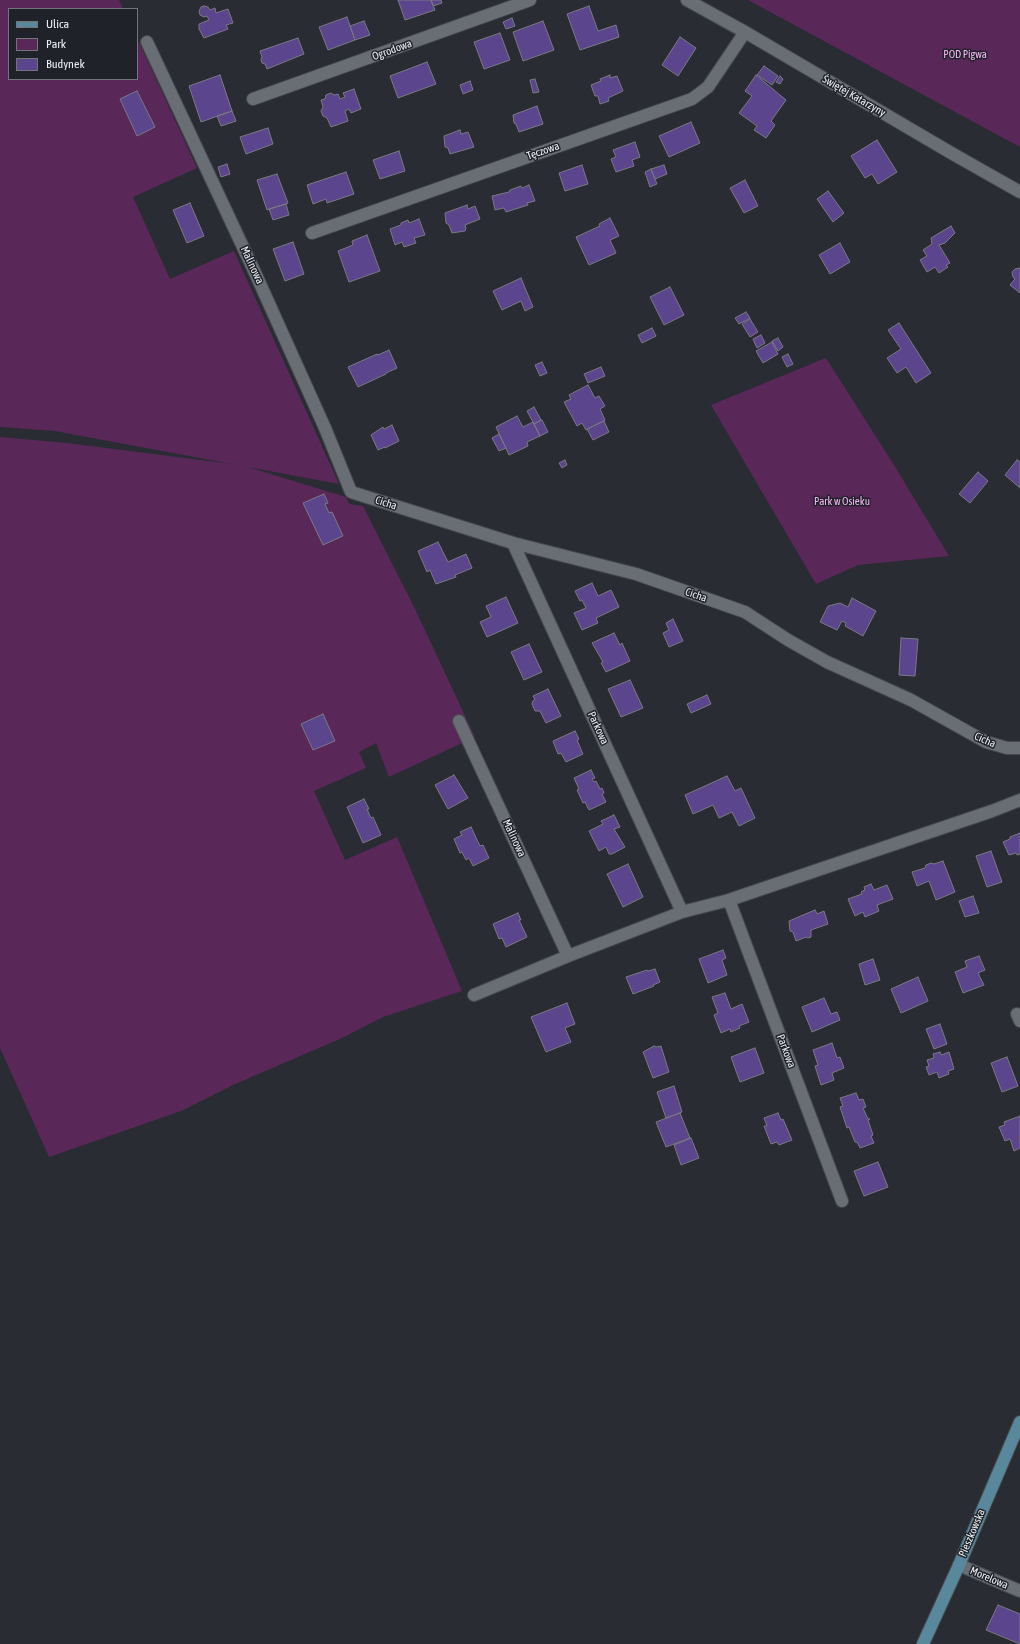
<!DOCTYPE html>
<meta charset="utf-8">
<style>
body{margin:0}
#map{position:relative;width:1020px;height:1644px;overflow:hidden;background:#292c33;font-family:"Asap Condensed",sans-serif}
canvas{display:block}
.legend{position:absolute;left:8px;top:8px;width:130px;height:72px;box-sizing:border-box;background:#1f2329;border:1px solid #72757b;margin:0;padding:5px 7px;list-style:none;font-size:12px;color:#eef1f5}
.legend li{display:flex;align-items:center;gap:8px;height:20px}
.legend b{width:20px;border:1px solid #72757b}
</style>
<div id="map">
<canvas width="1020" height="1644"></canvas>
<ul class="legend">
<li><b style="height:5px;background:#59889c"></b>Ulica</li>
<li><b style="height:11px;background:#592858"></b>Park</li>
<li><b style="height:11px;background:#5b468d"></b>Budynek</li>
</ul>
</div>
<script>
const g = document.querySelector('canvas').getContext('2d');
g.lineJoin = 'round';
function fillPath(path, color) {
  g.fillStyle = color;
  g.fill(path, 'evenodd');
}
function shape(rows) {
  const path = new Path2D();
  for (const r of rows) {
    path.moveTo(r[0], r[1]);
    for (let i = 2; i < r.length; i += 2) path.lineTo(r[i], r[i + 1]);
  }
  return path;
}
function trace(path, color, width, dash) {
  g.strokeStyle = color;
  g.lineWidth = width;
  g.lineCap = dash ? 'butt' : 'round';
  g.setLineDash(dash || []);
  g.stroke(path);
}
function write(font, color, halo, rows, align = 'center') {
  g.font = font + ' "Asap Condensed",sans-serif';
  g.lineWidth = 3;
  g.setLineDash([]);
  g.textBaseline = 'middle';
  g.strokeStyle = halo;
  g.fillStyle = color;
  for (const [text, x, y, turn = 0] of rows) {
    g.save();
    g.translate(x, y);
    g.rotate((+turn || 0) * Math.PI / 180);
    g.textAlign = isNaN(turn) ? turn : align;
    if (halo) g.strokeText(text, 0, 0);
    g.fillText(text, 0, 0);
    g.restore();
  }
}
fillPath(shape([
 [0,0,119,0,123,9,9,9,9,79,137,79,137,38,197,168,133,197,170,279,234,251,339,484,248,467,346,497,349,504,363,506,416,611,475,737,389,777,376,743,359,752,366,768,314,791,345,860,397,837,462,991,383,1017,342,1038,233,1085,181,1111,49,1157,0,1048,0,437,67,443,232,464,55,431,0,427],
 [748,0,1020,0,1020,147],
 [826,358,894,465,949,556,858,565,816,584,711,405]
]), '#592858');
const building = shape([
 [398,0,431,0,435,10,405,20,398,0],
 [431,0,441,0,442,3,433,6,431,0],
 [204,6,208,7,210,10,215,8,216,13,228,9,233,23,226,25,228,29,204,38,199,29,199,24,209,20,207,16,204,17,200,15,199,11,201,7,204,6],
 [589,6,598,31,616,25,619,37,580,50,567,14,589,6],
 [347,17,355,40,328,50,319,27,347,17],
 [512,18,515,26,506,29,503,22,512,18],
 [364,21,370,35,355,40,350,26,364,21],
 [543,21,554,50,523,61,513,32,543,21],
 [500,33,510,60,484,69,474,42,500,33],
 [680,37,696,48,678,76,662,65,680,37],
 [298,38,304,54,267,69,265,64,262,63,261,59,262,57,260,51,298,38],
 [427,62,436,84,398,98,390,76,427,62],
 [764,66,778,76,772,85,757,75,764,66],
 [220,75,232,111,201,122,189,86,220,75],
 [610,75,610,78,617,76,623,91,608,98,609,101,600,104,598,96,595,96,591,85,601,81,600,79,610,75],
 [756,75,786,100,771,121,775,125,766,138,754,130,757,126,739,113,752,96,745,91,756,75],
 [780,76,783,79,780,84,776,82,780,76],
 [535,79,539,92,533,93,530,80,535,79],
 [470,81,473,90,463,94,460,85,470,81],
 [354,89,361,109,351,113,349,109,345,111,348,121,331,127,327,118,323,116,321,111,323,107,321,100,325,99,326,95,331,93,334,95,338,94,340,99,345,97,343,93,354,89],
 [137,91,155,127,137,136,120,99,137,91],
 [537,106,543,124,519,132,516,124,514,123,513,115,537,106],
 [232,111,236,121,221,126,217,116,232,111],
 [691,122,700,143,669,157,659,136,691,122],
 [268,128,273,144,246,154,240,137,268,128],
 [460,130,461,134,468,132,474,147,450,154,448,148,445,147,444,136,460,130],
 [877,140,897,172,878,184,872,174,865,178,851,156,877,140],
 [635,142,640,157,632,160,634,166,616,172,611,159,616,157,613,150,635,142],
 [399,151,405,171,380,179,373,160,399,151],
 [227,164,230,174,221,177,218,167,227,164],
 [582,165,588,184,565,191,559,173,582,165],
 [664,165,667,174,655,179,651,169,664,165],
 [651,169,657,184,650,187,645,172,651,169],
 [346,172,354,194,327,203,326,199,313,204,307,185,346,172],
 [277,174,288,203,267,210,257,180,277,174],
 [745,180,758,206,744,213,730,188,745,180],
 [529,185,535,201,527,203,528,205,506,212,504,208,495,210,492,196,509,192,510,190,521,186,522,188,529,185],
 [828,191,844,213,833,222,817,199,828,191],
 [190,203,204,236,187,243,173,210,190,203],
 [286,204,289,215,273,220,269,209,286,204],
 [467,205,468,209,475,206,480,219,465,225,466,228,465,231,452,233,449,225,446,223,445,213,467,205],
 [610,218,619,236,610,240,616,253,589,265,576,237,600,226,599,224,610,218],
 [419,219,425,235,414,238,416,243,404,247,402,242,395,245,390,229,401,225,401,223,408,220,409,223,419,219],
 [951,226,955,233,945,243,939,245,950,263,946,265,948,267,939,273,935,267,927,272,920,260,927,256,923,250,932,244,931,238,951,226],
 [367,235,380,271,349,282,338,251,353,245,352,241,367,235],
 [293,242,304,274,285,281,273,249,293,242],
 [840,243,850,262,830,274,819,255,840,243],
 [1020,268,1020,293,1010,285,1015,279,1013,277,1012,272,1015,269,1020,268],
 [521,278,533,307,525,311,521,301,502,310,493,291,521,278],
 [670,287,684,315,664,325,650,297,670,287],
 [746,312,750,318,739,324,735,318,746,312],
 [750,319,758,332,750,337,742,324,750,319],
 [899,323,931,373,916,383,906,367,897,373,887,358,901,349,888,330,899,323],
 [652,328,656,336,642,343,638,335,652,328],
 [761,335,765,343,757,348,753,339,761,335],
 [778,338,783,347,778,351,772,341,778,338],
 [772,342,778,354,763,363,756,351,772,342],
 [389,350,397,368,386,373,386,374,358,387,348,367,377,354,378,355,389,350],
 [788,354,793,364,787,367,782,357,788,354],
 [542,362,547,373,540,376,535,365,542,362],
 [601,367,605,376,588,383,584,374,601,367],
 [588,385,595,398,599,396,605,406,600,409,605,420,586,430,582,423,577,426,564,402,571,399,569,395,588,385],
 [534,407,541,420,534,424,527,411,534,407],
 [517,416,523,427,533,422,540,436,527,442,528,446,509,455,496,427,517,416],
 [541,420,542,420,548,432,540,436,534,424,541,420],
 [604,421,609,432,593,440,587,429,604,421],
 [392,425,399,441,385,448,385,447,378,450,371,435,383,427,384,429,392,425],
 [499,434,506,448,499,451,492,438,499,434],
 [565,460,567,465,562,468,559,463,565,460],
 [1017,460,1020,462,1020,488,1005,475,1017,460],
 [978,472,988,481,970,503,959,494,978,472],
 [324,494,328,503,325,504,329,513,332,512,343,536,323,545,303,503,324,494],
 [438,542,448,562,466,554,472,568,455,575,456,577,436,584,430,570,427,572,418,551,438,542],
 [592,583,598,596,611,590,619,607,596,618,598,623,582,630,574,613,586,608,582,600,580,601,575,591,592,583],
 [506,597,518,623,487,637,480,622,491,617,486,606,506,597],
 [852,598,876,611,863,636,845,626,846,623,842,621,837,630,820,622,828,606,840,603,848,607,852,598],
 [673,619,683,641,669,647,663,633,669,630,666,623,673,619],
 [614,633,620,645,622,643,630,661,606,672,601,663,603,662,592,643,614,633],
 [901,638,918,639,915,676,899,675,901,638],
 [529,644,542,672,524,680,511,652,529,644],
 [630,680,643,708,621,717,608,689,630,680],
 [548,689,561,716,546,723,540,711,535,711,532,704,533,701,535,700,533,696,548,689],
 [707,695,711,704,691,713,687,704,707,695],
 [323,714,335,741,313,750,301,724,323,714],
 [575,731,579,739,577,740,583,754,566,762,561,753,558,754,553,741,575,731],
 [591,770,595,778,592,779,594,782,596,781,600,789,602,788,604,793,602,794,606,802,589,810,585,802,583,803,577,790,579,789,574,778,591,770],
 [454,775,468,798,448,809,435,785,454,775],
 [727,776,735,791,741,788,755,818,739,826,732,812,719,818,713,805,693,814,685,795,727,776],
 [364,799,369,809,367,809,371,818,373,817,381,835,363,843,347,807,364,799],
 [614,815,620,827,614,829,625,847,612,854,609,854,606,847,599,851,589,831,603,824,601,821,614,815],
 [471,827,480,846,483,845,489,858,473,866,469,858,466,860,462,852,460,853,454,839,462,835,460,832,471,827],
 [1020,833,1020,854,1017,855,1016,853,1009,855,1003,842,1010,839,1010,837,1020,833],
 [991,851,1002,882,987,887,976,856,991,851],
 [943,861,955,892,936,900,929,881,917,886,912,872,925,868,926,865,931,863,934,864,943,861],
 [628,864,643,897,623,907,607,874,628,864],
 [871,884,874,890,887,885,893,899,877,905,879,911,865,917,863,912,855,916,848,899,862,894,861,892,865,890,864,887,871,884],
 [973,896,979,913,965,917,959,901,973,896],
 [815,910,817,914,824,911,828,924,811,930,811,937,808,938,806,937,796,941,793,932,790,931,789,921,815,910],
 [518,913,521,920,519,920,527,937,506,947,502,938,499,939,493,924,518,913],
 [723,950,726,958,722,960,727,975,708,983,699,959,723,950],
 [979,956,985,970,978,973,984,985,963,993,955,972,967,967,965,961,979,956],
 [873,959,880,980,865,985,859,964,873,959],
 [655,969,660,982,653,985,654,986,633,994,626,977,647,970,648,971,655,969],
 [918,977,928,1001,901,1013,891,989,918,977],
 [725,993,731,1009,742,1004,749,1022,739,1026,740,1028,731,1032,730,1029,721,1033,714,1015,718,1013,712,997,725,993],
 [824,998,831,1014,837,1012,840,1020,812,1032,802,1007,824,998],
 [567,1003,575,1024,565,1028,571,1042,546,1052,531,1017,567,1003],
 [940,1024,947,1044,934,1049,926,1029,940,1024],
 [832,1043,837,1058,840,1057,844,1068,832,1073,834,1080,821,1085,815,1066,818,1065,813,1050,832,1043],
 [654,1046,656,1047,661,1046,669,1072,653,1078,643,1052,654,1046],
 [755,1048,764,1073,740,1082,731,1057,755,1048],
 [940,1052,941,1055,949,1052,954,1069,948,1071,949,1074,939,1078,937,1072,929,1075,926,1067,929,1066,927,1060,934,1058,933,1054,940,1052],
 [1007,1057,1018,1086,1002,1092,991,1063,1007,1057],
 [674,1086,682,1112,666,1118,657,1092,674,1086],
 [856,1093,859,1100,863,1099,866,1107,863,1108,868,1119,870,1119,868,1120,873,1135,871,1136,874,1143,860,1148,857,1142,855,1142,849,1127,847,1128,840,1107,843,1106,840,1098,856,1093],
 [680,1113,690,1138,666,1147,656,1122,680,1113],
 [778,1113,781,1120,783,1119,792,1140,779,1145,777,1142,771,1144,764,1126,767,1126,764,1118,778,1113],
 [1020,1116,1020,1148,1014,1151,1010,1139,1005,1141,999,1127,1005,1125,1004,1122,1020,1116],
 [691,1138,699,1158,681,1165,674,1145,691,1138],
 [878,1162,888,1187,864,1196,854,1171,878,1162],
 [998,1605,1020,1614,1020,1644,986,1630,998,1605]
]);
fillPath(building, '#5b468d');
trace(building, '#7b7982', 1);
const street = shape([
 [687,0,745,32,953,154,1020,192],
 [147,42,257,277,325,428,351,492,513,543,636,574,745,612,788,640,827,662,911,700,986,742,1007,748,1020,748],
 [253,99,530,0],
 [312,233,692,99,708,87,745,32],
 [513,543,682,912],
 [459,721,568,956],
 [729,900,842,1201],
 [474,995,568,956,682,912,729,900,992,811,1020,800],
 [1017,1014,1020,1021],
 [959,1565,1020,1591]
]);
const secondary = shape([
 [923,1644,959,1565,1020,1422]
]);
trace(street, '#464a4f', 14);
trace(secondary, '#464a4f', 14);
trace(street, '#696e75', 12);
trace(secondary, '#59889c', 12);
write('11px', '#eef1f5', '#1f2329', [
 ["Ogrodowa",392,50,-20],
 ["Świętej Katarzyny",854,96,30],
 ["Tęczowa",543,151,-19],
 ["Malinowa",252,265,65],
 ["Cicha",386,503,18],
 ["Cicha",696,595,19],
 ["Parkowa",598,728,65],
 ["Cicha",985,740,24],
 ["Malinowa",514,838,65],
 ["Parkowa",786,1051,69],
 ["Pieszkowska",972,1533,-67],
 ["Morelowa",989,1578,23]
]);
write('11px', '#fcb8f9', '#1f2329', [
 ["POD Pigwa",965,55],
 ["Park w Osieku",842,502]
]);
</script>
